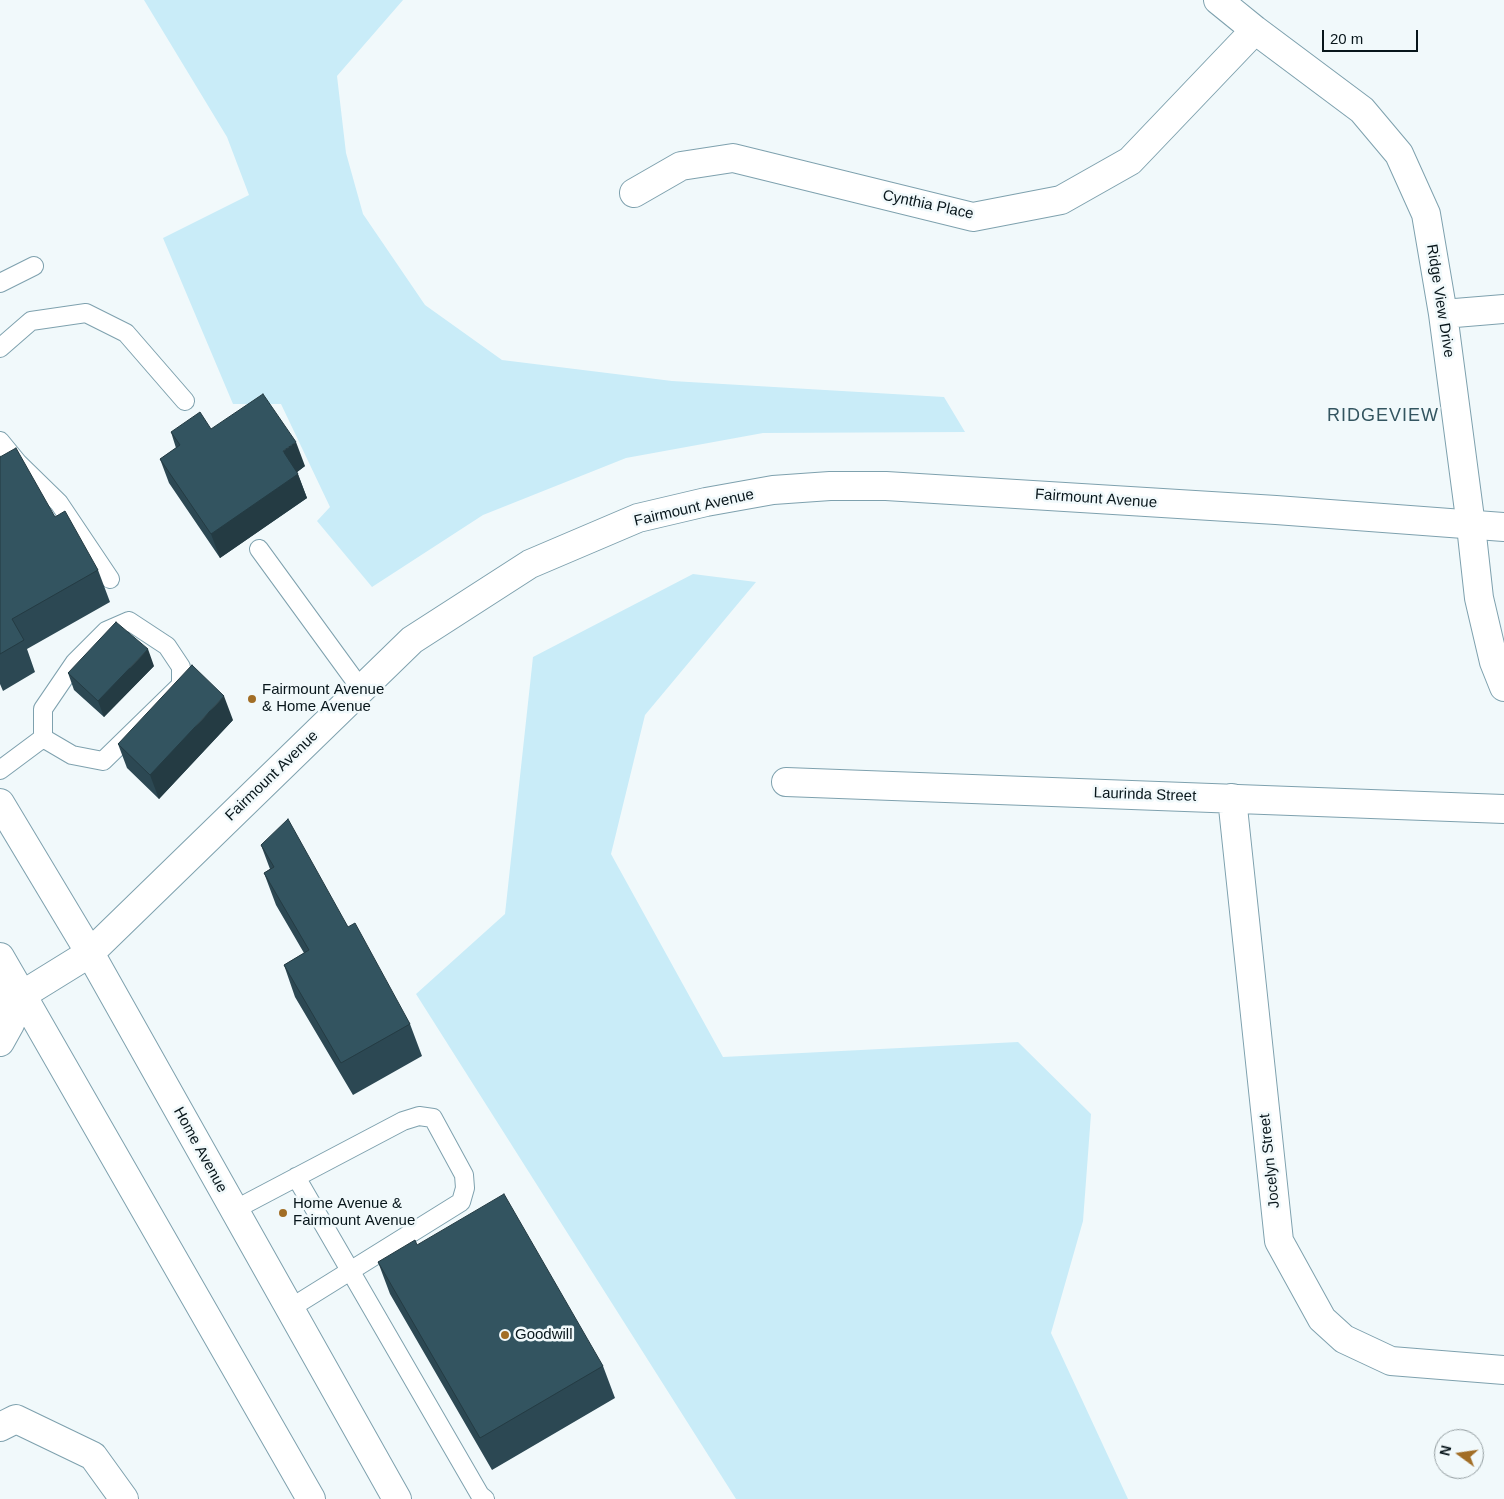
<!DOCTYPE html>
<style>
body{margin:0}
#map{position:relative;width:1504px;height:1499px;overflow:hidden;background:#f1f9fb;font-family:Arial,sans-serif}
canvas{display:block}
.north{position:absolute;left:1434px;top:1429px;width:50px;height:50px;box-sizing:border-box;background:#f1f9fb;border:1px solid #949ea1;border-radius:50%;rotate:284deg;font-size:14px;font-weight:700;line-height:20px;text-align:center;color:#08161b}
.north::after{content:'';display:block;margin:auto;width:18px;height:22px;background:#a26e26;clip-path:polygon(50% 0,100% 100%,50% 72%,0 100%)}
.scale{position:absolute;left:1322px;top:30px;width:96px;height:22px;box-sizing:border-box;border:2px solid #08161b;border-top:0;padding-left:6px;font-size:15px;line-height:18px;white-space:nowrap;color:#08161b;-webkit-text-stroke:4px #f1f9fb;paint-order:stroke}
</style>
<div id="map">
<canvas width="1504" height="1499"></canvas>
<div class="north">N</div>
<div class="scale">20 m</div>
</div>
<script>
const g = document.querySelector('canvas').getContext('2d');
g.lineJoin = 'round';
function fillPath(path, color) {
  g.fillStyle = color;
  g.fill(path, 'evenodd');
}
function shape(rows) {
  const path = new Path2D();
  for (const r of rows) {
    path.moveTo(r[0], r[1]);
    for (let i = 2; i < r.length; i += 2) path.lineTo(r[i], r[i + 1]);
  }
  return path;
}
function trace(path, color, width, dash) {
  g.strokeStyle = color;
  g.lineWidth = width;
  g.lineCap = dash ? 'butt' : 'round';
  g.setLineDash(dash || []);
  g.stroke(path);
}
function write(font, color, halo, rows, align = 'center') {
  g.font = font + ' Arial,sans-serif';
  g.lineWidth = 5;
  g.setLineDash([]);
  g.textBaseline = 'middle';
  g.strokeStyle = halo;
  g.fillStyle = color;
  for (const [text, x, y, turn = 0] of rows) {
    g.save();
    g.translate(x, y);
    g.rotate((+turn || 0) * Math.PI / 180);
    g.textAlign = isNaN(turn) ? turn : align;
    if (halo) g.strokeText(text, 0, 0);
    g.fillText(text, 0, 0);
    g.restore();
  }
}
fillPath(shape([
 [144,0,403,0,337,76,346,153,363,214,425,305,502,360,672,381,944,397,965,432,763,433,626,458,483,515,372,587,317,521,330,507,281,404,233,404,163,238,249,195,227,137],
 [693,574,756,582,645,715,611,854,723,1057,1018,1042,1091,1114,1083,1221,1051,1333,1128,1499,736,1499,416,994,505,914,533,657]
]), '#c9ecf8');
const lane = shape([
 [0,283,34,266],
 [0,348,31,321,86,313,126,333,185,401],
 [0,441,18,463,59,503,110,579],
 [259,549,361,689],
 [129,621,167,646,181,667,181,685,103,761,72,755,43,738,43,709,75,662,106,631,129,621],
 [0,770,43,738],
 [296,1177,480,1495,485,1499],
 [234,1210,403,1121,419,1116,433,1118,464,1175,465,1188,461,1202,289,1309]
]);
const street = shape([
 [1218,0,1255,30,1362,110,1399,154,1426,214,1443,314,1471,526,1479,598,1494,662,1504,687],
 [634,193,681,166,733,158,973,217,1061,200,1130,161,1255,30],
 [1443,314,1504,309],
 [786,782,1504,809],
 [1232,798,1279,1241,1322,1319,1344,1339,1391,1361,1504,1370],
 [0,1427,16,1419,93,1456,124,1499]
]);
const secondary = shape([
 [0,803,90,953],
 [0,957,22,995]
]);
const primary = shape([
 [90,953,397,1499],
 [22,995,311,1499],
 [0,998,22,995,90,953,412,640,530,564,638,518,706,502,773,490,830,486,886,486,1276,510,1504,527],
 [0,1042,10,1024,22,995]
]);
trace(lane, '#7ea1ae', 20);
trace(street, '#7ea1ae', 30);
trace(secondary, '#7ea1ae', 30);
trace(primary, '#7ea1ae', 30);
trace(lane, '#fff', 18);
trace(street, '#fff', 28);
trace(secondary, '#fff', 28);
trace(primary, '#fff', 28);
fillPath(shape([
 [211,429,305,466,297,472,307,498,220,558,169,483,160,459,176,448,171,432],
 [0,457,55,517,98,570,110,602,27,649,35,672,3,691,0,684],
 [154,666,104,717,74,690,68,673],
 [233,720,159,799,127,768,118,744],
 [261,845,348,927,410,1024,422,1056,353,1095,295,997,284,965,304,953,276,905,264,873,270,869],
 [417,1245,603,1366,615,1398,492,1470,390,1294,378,1262]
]), '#2c4853');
fillPath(shape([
 [296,442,305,466,292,476,283,451],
 [298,474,307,498,220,558,211,534],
 [148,649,154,666,104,717,98,701],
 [224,696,233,720,159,799,150,775]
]), '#243b43');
const building = shape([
 [263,394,296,442,283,451,298,474,211,534,160,459,180,445,171,432,200,412,211,429,263,394],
 [16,448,55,517,65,511,98,570,12,619,24,640,0,654,0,457,16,448],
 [116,622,148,649,98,701,68,673,116,622],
 [192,665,224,696,150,775,118,744,192,665],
 [288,819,348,927,355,923,410,1024,341,1063,284,965,309,950,264,873,274,867,261,845,288,819],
 [504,1194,603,1366,480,1438,378,1262,415,1240,417,1245,504,1194]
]);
fillPath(building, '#335460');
trace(building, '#243b43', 1);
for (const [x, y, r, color] of [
 [252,699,5,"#a26e26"],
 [283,1213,5,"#a26e26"],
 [505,1335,5,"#a26e26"]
]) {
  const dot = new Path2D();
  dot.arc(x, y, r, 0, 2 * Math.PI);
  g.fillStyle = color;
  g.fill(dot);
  trace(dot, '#f1f9fb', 2);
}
write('15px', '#08161b', '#f1f9fb', [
 ["Cynthia Place",928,205,12],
 ["Ridge View Drive",1440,301,81],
 ["Fairmount Avenue",1096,499,4],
 ["Fairmount Avenue",694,508,-13],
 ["Fairmount Avenue",272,776,-44],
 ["Laurinda Street",1145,795,2],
 ["Home Avenue",200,1150,61],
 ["Jocelyn Street",1270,1161,-96]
]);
write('15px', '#08161b', '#f1f9fb', [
 ["Fairmount Avenue",262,690],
 ["& Home Avenue",262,707],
 ["Home Avenue &",293,1204],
 ["Fairmount Avenue",293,1221],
 ["Goodwill",515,1335]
], 'left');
g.letterSpacing = '1px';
write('18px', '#335560', '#f1f9fb', [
 ["RIDGEVIEW",1383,416]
]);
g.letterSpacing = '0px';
</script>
